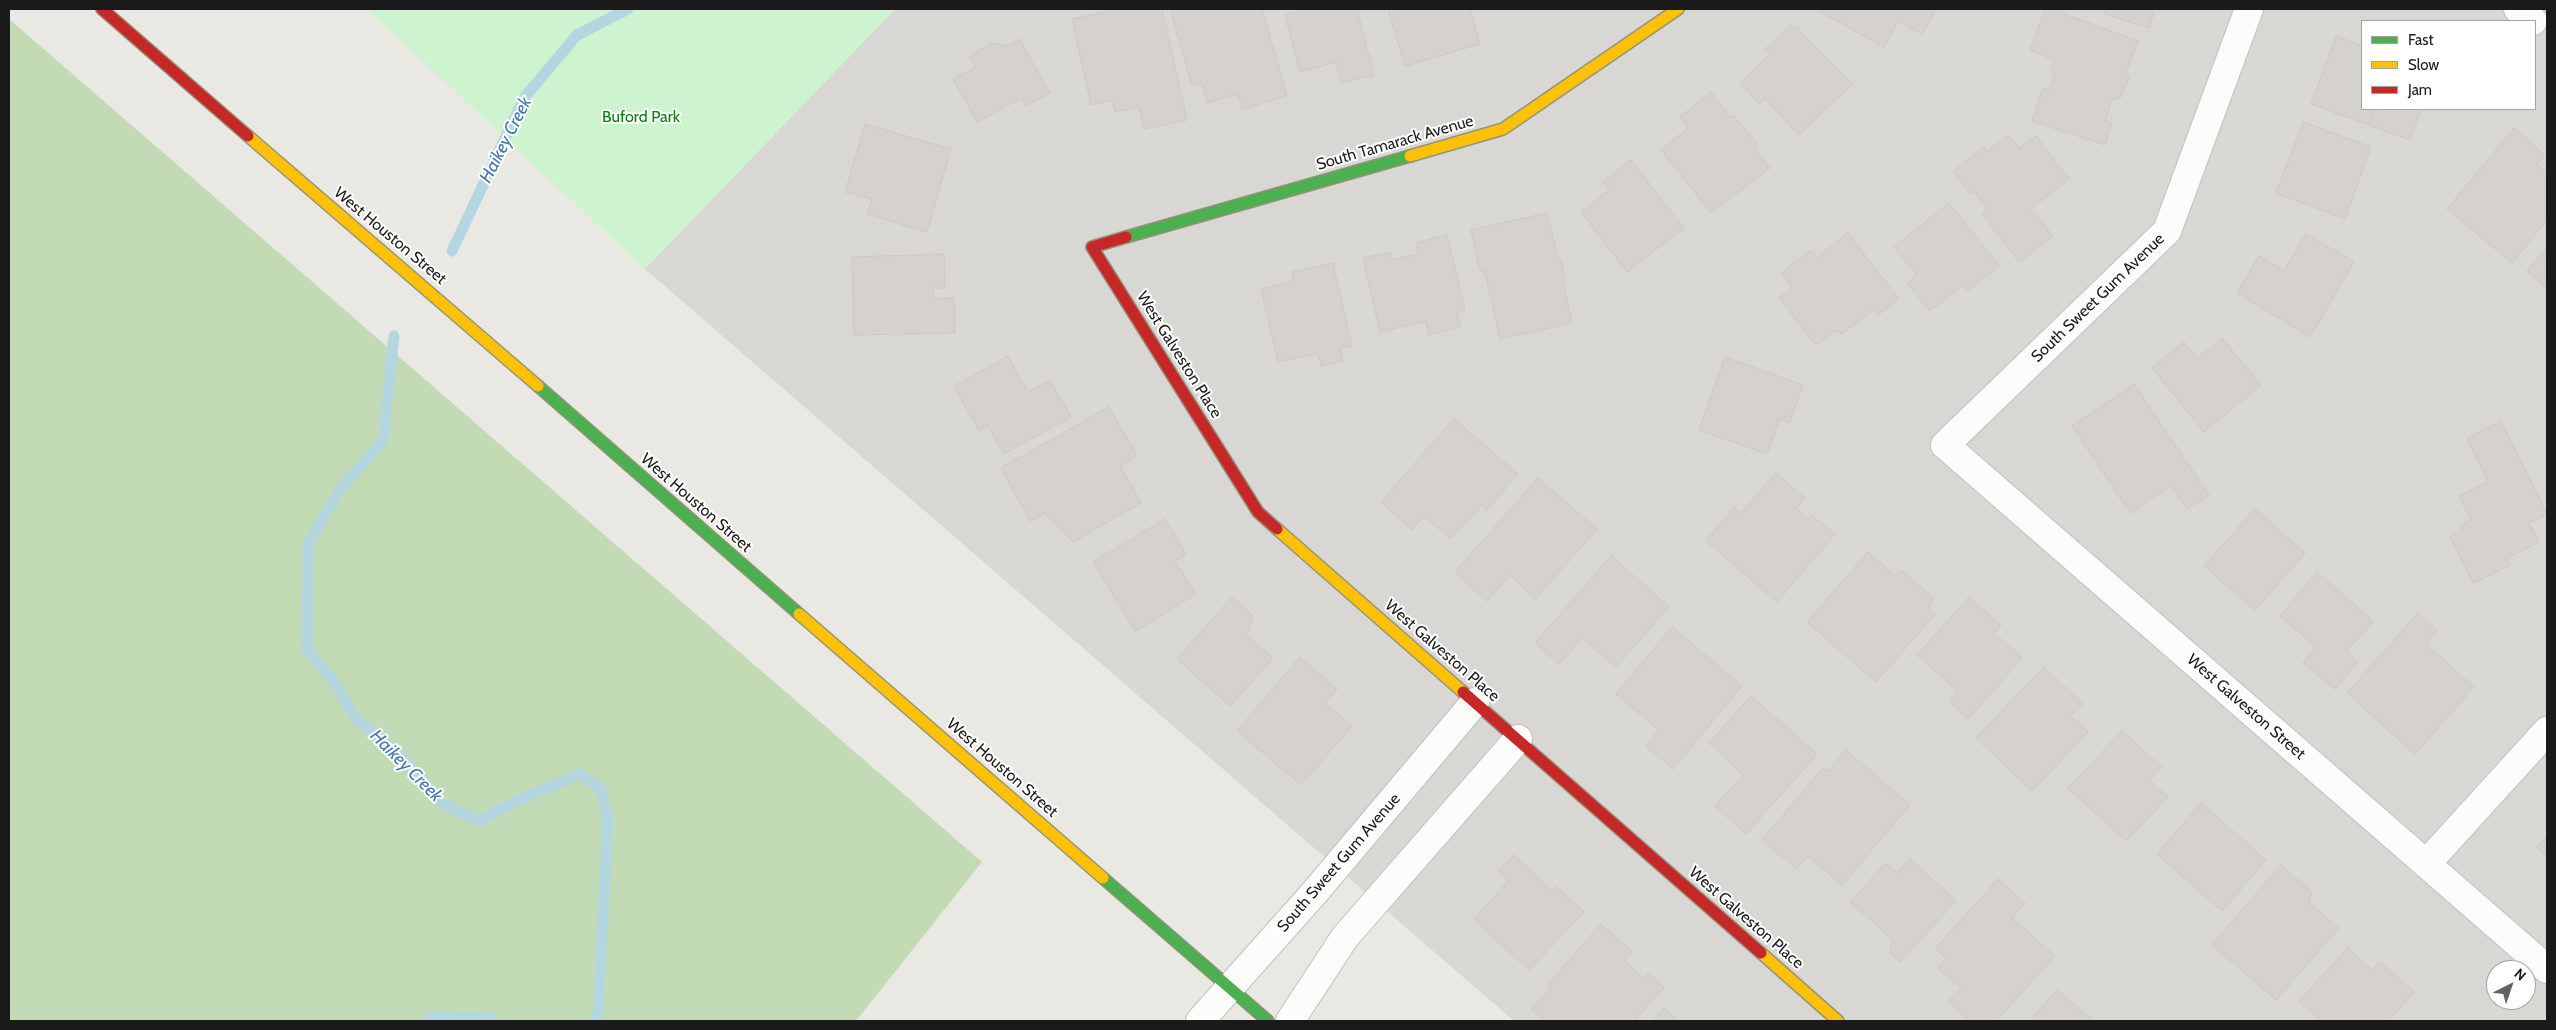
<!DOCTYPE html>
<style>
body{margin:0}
#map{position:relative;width:2556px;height:1030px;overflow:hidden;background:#eae8e2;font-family:Cabin,sans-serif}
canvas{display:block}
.frame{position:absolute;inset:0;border:10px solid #1a1a1a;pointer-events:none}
.legend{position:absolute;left:2361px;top:20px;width:175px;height:90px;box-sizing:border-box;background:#fff;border:1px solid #a3a3a3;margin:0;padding:6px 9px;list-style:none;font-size:15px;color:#1a1a1a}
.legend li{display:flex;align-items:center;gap:10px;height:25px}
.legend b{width:25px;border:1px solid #a3a3a3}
.north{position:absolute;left:2486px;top:960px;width:50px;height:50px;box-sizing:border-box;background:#fff;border:1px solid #a3a3a3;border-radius:50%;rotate:41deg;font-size:14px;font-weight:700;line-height:20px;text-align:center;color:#1a1a1a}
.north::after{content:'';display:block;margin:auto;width:18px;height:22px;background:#636260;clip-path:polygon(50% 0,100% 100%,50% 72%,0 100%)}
</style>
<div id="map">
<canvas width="2556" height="1030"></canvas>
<div class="frame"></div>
<ul class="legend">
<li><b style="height:6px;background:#4caf50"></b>Fast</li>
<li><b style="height:6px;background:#ffc107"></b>Slow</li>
<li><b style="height:6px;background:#c62828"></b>Jam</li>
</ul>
<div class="north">N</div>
</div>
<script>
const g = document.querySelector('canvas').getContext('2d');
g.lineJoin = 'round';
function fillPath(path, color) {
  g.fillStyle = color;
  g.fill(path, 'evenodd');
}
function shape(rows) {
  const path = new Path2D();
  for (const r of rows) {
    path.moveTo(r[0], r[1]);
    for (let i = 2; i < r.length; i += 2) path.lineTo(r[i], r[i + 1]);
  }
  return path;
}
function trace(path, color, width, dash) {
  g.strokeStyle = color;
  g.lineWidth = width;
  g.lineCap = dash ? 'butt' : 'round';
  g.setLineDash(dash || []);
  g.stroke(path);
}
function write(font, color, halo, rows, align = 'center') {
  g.font = font + ' Cabin,sans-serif';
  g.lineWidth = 4;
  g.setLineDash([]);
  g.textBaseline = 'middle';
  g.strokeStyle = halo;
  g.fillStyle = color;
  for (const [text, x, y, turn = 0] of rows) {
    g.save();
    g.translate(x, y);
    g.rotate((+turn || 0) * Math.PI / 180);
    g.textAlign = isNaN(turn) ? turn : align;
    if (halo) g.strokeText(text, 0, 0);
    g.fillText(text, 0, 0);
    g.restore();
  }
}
fillPath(shape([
 [895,9,2547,9,2547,1021,1514,1021,645,269],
 [2362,21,2535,21,2535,109,2362,109],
 [2496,970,2526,970,2526,1000,2496,1000]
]), '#d9d7d4');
fillPath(shape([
 [9,19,982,862,856,1021,9,1021]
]), '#c2dbb5');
fillPath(shape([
 [367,9,895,9,645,269]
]), '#cdf4ce');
trace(shape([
 [452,251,524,98,577,35,628,9],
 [394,336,383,441,341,488,308,544,307,650,335,683,355,718,399,754,442,803,478,821,517,801,580,774,601,789,608,819,598,1015,595,1021],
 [426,1021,434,1017,491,1018,493,1021]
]), '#b3d6e0', 11);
const building = shape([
 [1119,9,1162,9,1187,120,1144,129,1139,107,1115,112,1112,100,1091,105,1072,19,1119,9],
 [1170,9,1262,9,1287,96,1242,109,1238,94,1207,103,1202,83,1192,86,1170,9],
 [1310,9,1357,9,1374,75,1341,83,1336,62,1300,72,1285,15,1310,9],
 [1388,9,1470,9,1480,44,1405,66,1388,9],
 [1815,9,1936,9,1922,34,1898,21,1884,47,1815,9],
 [2045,9,2051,9,2138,41,2125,76,2129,77,2121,97,2112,100,2105,121,2112,123,2105,145,2032,121,2043,88,2049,89,2055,76,2051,71,2055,60,2030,50,2045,9],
 [2106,9,2155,9,2149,28,2105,14,2106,9],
 [1790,25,1794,29,1796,27,1852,84,1799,135,1765,99,1760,104,1740,83,1770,54,1765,49,1790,25],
 [2336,36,2362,46,2362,109,2374,109,2369,125,2311,104,2336,36],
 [1019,39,1050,93,1026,106,1021,98,977,122,953,79,976,67,970,56,992,43,1006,46,1019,39],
 [1711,92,1731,118,1734,116,1758,145,1754,148,1770,168,1711,213,1661,150,1688,128,1680,117,1711,92],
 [2374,109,2421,109,2410,140,2369,125,2374,109],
 [2303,122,2371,147,2345,219,2276,193,2303,122],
 [865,124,951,149,927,232,867,214,872,199,845,192,865,124],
 [2514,128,2545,155,2537,165,2547,173,2547,220,2512,263,2447,209,2514,128],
 [2008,135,2019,148,2036,136,2069,179,2031,209,2053,236,2019,262,1982,214,1988,209,1974,192,1971,194,1953,171,1984,147,1987,152,2008,135],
 [1631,160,1684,228,1627,272,1581,212,1609,190,1603,182,1631,160],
 [1949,203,1999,266,1967,291,1963,285,1930,311,1907,283,1917,275,1894,247,1949,203],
 [1547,213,1558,258,1560,258,1566,282,1563,283,1572,323,1500,339,1485,272,1480,271,1471,230,1547,213],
 [1848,233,1899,299,1878,315,1874,309,1842,334,1836,330,1816,345,1779,298,1792,288,1781,273,1811,250,1817,257,1848,233],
 [2306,234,2354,262,2310,337,2237,293,2259,256,2284,271,2306,234],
 [1447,235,1465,310,1457,312,1461,327,1429,335,1426,321,1380,332,1363,258,1390,252,1392,260,1418,254,1416,243,1447,235],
 [2547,248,2547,289,2527,271,2547,248],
 [944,254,945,288,933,288,933,299,954,298,955,333,854,335,852,257,944,254],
 [1333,263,1352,346,1340,348,1343,361,1321,366,1318,353,1278,362,1261,289,1294,281,1292,272,1333,263],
 [2222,338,2261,385,2204,432,2152,368,2184,342,2197,359,2222,338],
 [1008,356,1028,392,1050,380,1071,417,1004,454,988,426,979,431,954,386,1008,356],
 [1725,357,1803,385,1789,423,1780,419,1767,454,1699,430,1725,357],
 [2134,384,2209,495,2187,509,2171,486,2130,513,2072,426,2134,384],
 [1109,407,1137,456,1120,466,1141,503,1073,542,1045,513,1030,521,1001,468,1109,407],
 [1454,419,1518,474,1487,510,1482,505,1451,539,1424,516,1412,530,1381,502,1454,419],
 [2501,421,2547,514,2529,523,2539,542,2507,558,2510,565,2473,583,2450,536,2462,530,2460,525,2471,520,2459,496,2488,481,2467,438,2501,421],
 [1776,473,1805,498,1796,508,1808,518,1811,515,1835,534,1777,602,1706,541,1734,507,1741,513,1776,473],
 [1538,478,1597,529,1535,599,1510,575,1487,601,1455,572,1538,478],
 [2255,509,2305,553,2255,610,2204,566,2255,509],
 [1165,519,1186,554,1175,561,1196,594,1135,631,1093,562,1165,519],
 [1868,552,1895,576,1901,570,1933,598,1929,608,1935,614,1876,682,1807,622,1868,552],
 [1611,556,1669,607,1616,667,1582,638,1559,664,1535,643,1611,556],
 [2317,572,2373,621,2347,651,2358,662,2335,689,2303,663,2316,647,2280,616,2317,572],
 [1232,597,1253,616,1247,635,1273,658,1230,706,1177,659,1232,597],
 [1969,597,2001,625,1994,633,2022,658,1968,719,1949,701,1958,691,1917,655,1969,597],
 [2418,613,2437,631,2426,644,2474,687,2415,754,2347,693,2418,613],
 [1672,627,1742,686,1673,769,1646,746,1659,730,1616,694,1672,627],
 [1300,657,1337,689,1325,703,1352,726,1301,785,1237,731,1300,657],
 [2044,667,2083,704,2071,716,2088,732,2032,791,1976,738,2044,667],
 [1751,696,1817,754,1746,834,1715,806,1743,775,1709,743,1751,696],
 [2122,731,2162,767,2149,780,2168,797,2126,841,2068,788,2122,731],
 [1846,750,1910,805,1842,885,1808,856,1797,869,1762,840,1822,769,1828,771,1846,750],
 [2201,803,2266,860,2222,911,2157,854,2201,803],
 [2547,836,2547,857,2537,847,2547,836],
 [1514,855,1551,890,1557,887,1584,912,1529,970,1474,919,1508,881,1498,871,1514,855],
 [1910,859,1956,901,1900,962,1890,953,1892,939,1850,902,1886,863,1897,873,1910,859],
 [2281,865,2312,892,2309,903,2339,928,2276,1000,2212,945,2281,865],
 [1998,879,2025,903,2012,918,2055,956,1996,1021,1970,1021,1948,1001,1961,988,1938,968,1946,958,1935,949,1998,879],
 [1601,924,1633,952,1625,961,1643,978,1648,973,1664,988,1634,1021,1545,1021,1531,1009,1550,988,1549,983,1601,924],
 [2348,948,2372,970,2380,962,2414,992,2388,1021,2322,1021,2299,1001,2348,948],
 [2057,990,2094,1021,2030,1021,2057,990],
 [1664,1008,1679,1021,1653,1021,1664,1008]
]);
fillPath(building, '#d5d1cd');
trace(building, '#cdc9c3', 1);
const street = shape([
 [2249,9,2167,231,1945,445,2547,969],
 [2518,9,2533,21],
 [2426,864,2547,731],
 [1200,1021,1315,892,1475,702],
 [1290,1021,1345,937,1518,739]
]);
const fast = shape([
 [1126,237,1410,156],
 [538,386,799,614],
 [1103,878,1268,1021]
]);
const slow = shape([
 [248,136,538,386],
 [1410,156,1503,129,1678,9],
 [1277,529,1463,692],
 [799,614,1103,878],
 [1761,953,1838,1021]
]);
const jam = shape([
 [102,9,248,136],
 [1126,237,1092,247,1258,512,1277,529],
 [1463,692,1761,953]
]);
trace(street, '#c2c1be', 30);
trace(fast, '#91937a', 14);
trace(slow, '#91937a', 14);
trace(jam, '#91937a', 14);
trace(street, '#fcfcfb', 28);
trace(fast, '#4caf50', 11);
trace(slow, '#ffc107', 11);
trace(jam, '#c62828', 11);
write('16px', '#037e10', '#fff', [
 ["Buford Park",641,117]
]);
write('16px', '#1a1a1a', '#fff', [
 ["South Tamarack Avenue",1395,143,-16],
 ["West Houston Street",390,236,40],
 ["South Sweet Gum Avenue",2098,298,-44],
 ["West Galveston Place",1179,355,58],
 ["West Houston Street",696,503,41],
 ["West Galveston Place",1442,651,41],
 ["West Galveston Street",2246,707,41],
 ["West Houston Street",1002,768,41],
 ["South Sweet Gum Avenue",1339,863,-49],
 ["West Galveston Place",1746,918,41]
]);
write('italic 18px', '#4176b0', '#fff', [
 ["Haikey Creek",506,140,-63],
 ["Haikey Creek",406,766,45]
]);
</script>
